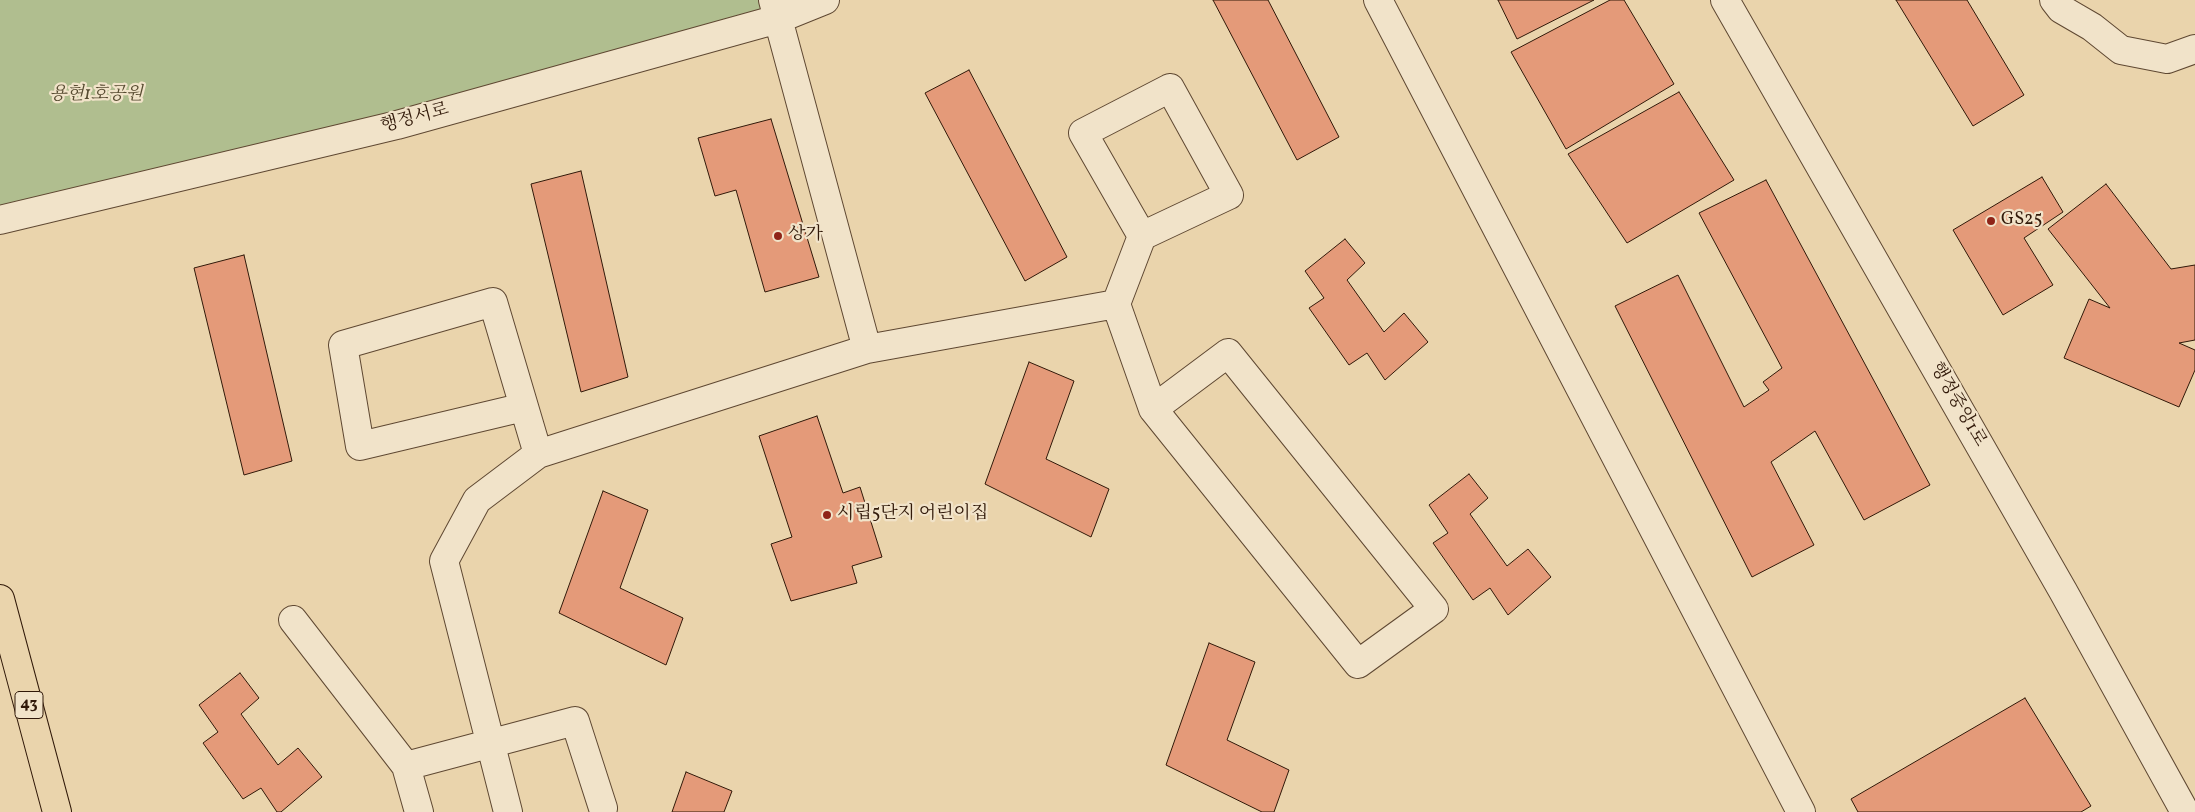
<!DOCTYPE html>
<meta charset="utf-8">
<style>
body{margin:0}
canvas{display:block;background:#ead4ac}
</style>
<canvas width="2195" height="812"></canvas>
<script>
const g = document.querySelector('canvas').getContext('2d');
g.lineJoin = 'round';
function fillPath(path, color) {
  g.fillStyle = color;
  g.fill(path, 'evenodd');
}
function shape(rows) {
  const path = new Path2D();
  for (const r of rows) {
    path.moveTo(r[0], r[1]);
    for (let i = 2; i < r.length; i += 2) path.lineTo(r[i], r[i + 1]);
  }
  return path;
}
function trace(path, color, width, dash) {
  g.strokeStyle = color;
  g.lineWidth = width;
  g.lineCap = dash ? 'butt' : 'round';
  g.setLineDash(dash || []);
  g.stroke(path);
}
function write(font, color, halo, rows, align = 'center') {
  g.font = font + ' Vollkorn,"Noto Serif KR",serif';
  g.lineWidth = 4.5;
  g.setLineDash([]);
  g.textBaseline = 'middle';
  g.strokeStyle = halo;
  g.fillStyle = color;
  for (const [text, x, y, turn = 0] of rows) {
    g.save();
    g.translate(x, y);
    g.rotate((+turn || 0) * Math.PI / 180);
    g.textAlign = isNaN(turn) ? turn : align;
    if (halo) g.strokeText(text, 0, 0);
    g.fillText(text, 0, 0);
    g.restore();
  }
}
fillPath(shape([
 [0,0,773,0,778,19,0,219]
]), '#b0be8f');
const building = shape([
 [1213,0,1268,0,1339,137,1297,160,1213,0],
 [1498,0,1594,0,1517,39,1498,0],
 [1610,0,1624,0,1674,84,1566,149,1511,52,1610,0],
 [1896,0,1967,0,2024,95,1973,126,1896,0],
 [969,70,1067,257,1025,281,925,93,969,70],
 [1679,92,1734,180,1627,243,1568,154,1679,92],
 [771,119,819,277,765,292,736,190,715,196,698,138,771,119],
 [581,171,628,377,581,392,531,184,581,171],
 [2042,177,2063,212,2024,238,2053,285,2003,315,1953,230,2042,177],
 [1766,180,1930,485,1864,520,1815,431,1771,462,1814,545,1752,577,1615,306,1678,275,1744,407,1769,390,1763,382,1782,368,1699,213,1766,180],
 [2106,184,2171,269,2195,265,2195,340,2179,343,2195,350,2195,370,2179,407,2064,358,2089,299,2110,308,2048,229,2106,184],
 [1345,239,1365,263,1347,280,1384,332,1404,313,1428,342,1385,380,1367,353,1349,365,1309,308,1324,298,1305,271,1345,239],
 [244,255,292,461,244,475,194,268,244,255],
 [1029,362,1074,381,1046,459,1109,489,1091,537,985,484,1029,362],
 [817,416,843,493,860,487,882,557,852,566,857,583,791,601,771,544,792,537,759,436,817,416],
 [1469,474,1488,498,1470,514,1507,566,1528,549,1551,577,1508,615,1490,588,1473,600,1433,543,1448,533,1429,505,1469,474],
 [603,491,648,510,620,588,683,618,666,665,559,613,603,491],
 [1209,643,1255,662,1227,740,1289,770,1274,812,1262,812,1166,765,1209,643],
 [240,673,259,698,241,714,278,765,298,748,322,777,281,812,277,812,261,788,243,799,203,743,218,732,199,705,240,673],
 [2025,698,2091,806,2081,812,1858,812,1851,799,2025,698],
 [686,772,732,791,724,812,672,812,686,772]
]);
fillPath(building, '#e49a79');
trace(building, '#311909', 1);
const minor = shape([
 [773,0,867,349],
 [1378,0,1801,812],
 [1725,0,2063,591,2185,812],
 [2054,0,2061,9,2092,27,2121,50,2167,59,2195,49],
 [1170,88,1229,195,1142,236,1083,133,1170,88],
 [0,220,397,125,778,19,825,0],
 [1142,236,1116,304,1153,409,1358,664,1434,609,1228,353,1153,409],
 [524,407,360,446,343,345,493,302,538,454,867,349,1116,304],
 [293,620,406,766],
 [419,812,406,766,575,721,603,808],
 [508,812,444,561,477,500,538,454]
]);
const major = shape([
 [0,599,57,812]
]);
trace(minor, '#5f4832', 30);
trace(major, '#311909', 30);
trace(minor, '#f1e3c9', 28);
trace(major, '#ead4ac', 28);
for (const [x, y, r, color] of [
 [1991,221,5,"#8f2418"],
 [778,236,5,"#8f2418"],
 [827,515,5,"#8f2418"]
]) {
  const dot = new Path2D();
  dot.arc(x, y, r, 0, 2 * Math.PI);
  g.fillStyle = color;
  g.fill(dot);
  trace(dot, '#f1e3c9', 2);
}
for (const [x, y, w] of [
 [29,705,28]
]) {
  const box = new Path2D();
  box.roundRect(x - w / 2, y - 13.5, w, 27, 4);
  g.fillStyle = '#f1e3c9';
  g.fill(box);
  trace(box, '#311909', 1);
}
write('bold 16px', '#311909', null, [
 ["43",29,705]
]);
write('italic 18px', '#574b31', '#f1e3c9', [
 ["용현1호공원",96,96]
]);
write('18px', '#311909', '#f1e3c9', [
 ["행정서로",415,119,-15],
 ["행정중앙1로",1957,405,60]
]);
write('18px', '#311909', '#f1e3c9', [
 ["GS25",2001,221],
 ["상가",788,236],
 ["시립5단지 어린이집",837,515]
], 'left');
</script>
